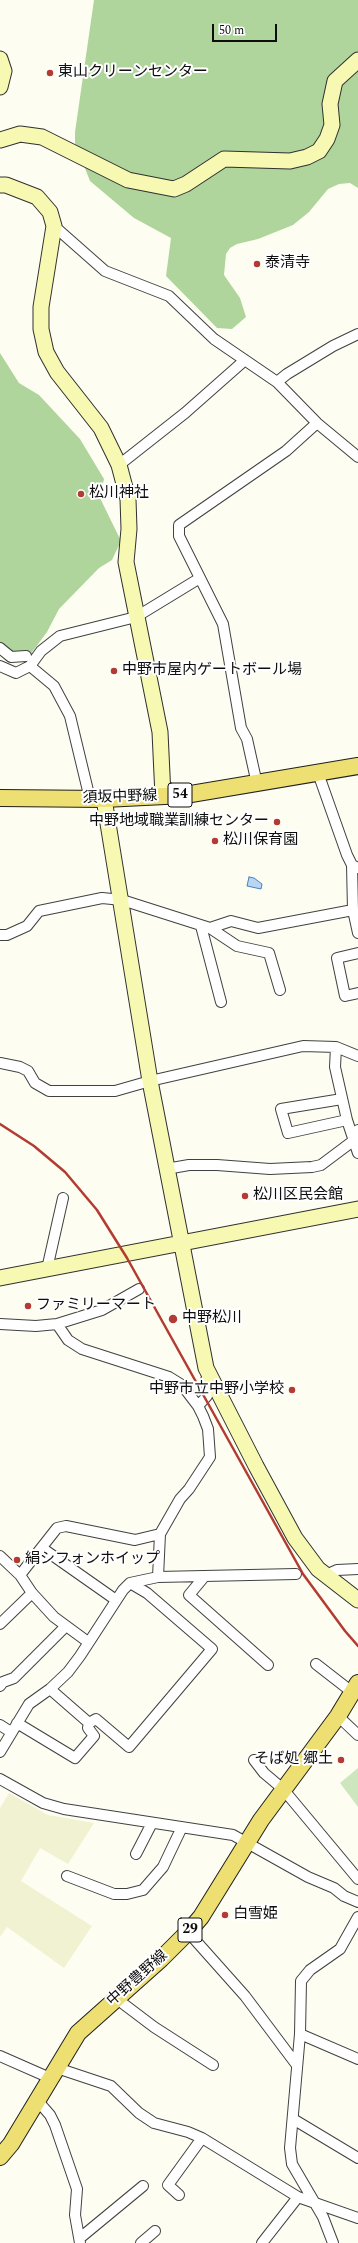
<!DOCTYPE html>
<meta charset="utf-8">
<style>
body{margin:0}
#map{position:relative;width:358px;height:2243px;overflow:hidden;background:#fefdf1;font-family:Spectral,serif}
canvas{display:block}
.scale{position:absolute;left:212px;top:24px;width:65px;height:18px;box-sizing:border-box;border:2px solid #0e0e0e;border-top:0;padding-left:5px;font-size:12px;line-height:14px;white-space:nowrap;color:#0e0e0e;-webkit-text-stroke:3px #fff;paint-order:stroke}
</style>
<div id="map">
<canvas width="358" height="2243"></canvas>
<div class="scale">50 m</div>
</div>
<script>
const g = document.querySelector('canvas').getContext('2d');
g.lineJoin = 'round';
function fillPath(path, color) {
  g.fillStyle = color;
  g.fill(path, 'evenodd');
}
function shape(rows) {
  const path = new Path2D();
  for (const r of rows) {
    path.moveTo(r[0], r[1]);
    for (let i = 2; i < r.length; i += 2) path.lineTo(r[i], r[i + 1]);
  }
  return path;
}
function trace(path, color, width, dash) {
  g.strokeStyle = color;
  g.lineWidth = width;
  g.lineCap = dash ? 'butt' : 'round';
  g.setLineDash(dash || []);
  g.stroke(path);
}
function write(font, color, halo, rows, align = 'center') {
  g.font = font + ' Spectral,"Noto Sans JP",serif';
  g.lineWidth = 4;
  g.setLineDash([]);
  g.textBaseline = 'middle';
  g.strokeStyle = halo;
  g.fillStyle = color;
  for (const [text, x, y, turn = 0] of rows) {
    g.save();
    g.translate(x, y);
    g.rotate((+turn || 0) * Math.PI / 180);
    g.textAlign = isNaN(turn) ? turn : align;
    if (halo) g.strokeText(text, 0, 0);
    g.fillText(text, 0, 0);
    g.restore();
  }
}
fillPath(shape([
 [9,1793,48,1815,94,1823,68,1864,40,1848,21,1881,92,1926,64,1968,7,1927,0,1937,0,1808]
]), '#f1f2d2');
fillPath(shape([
 [358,1768,358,1807,340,1783]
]), '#cde6bd');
fillPath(shape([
 [94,0,358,0,358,188,350,183,339,184,328,189,309,212,293,225,258,239,237,244,230,248,226,254,224,275,240,298,246,317,232,329,217,328,166,276,171,238,134,218,90,181,75,143,75,132],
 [0,353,19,383,39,395,80,439,104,479,100,498,121,541,112,560,99,568,59,609,47,632,27,659,11,662,0,655]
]), '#afd59d');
const water = shape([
 [249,877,254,878,262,884,261,889,247,886,249,877]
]);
fillPath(water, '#b9d5f1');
trace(water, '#4681c2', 1);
const street = shape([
 [54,226,105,271,169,296,214,339,277,382,317,423,358,457],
 [277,382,287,374,333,346,358,334],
 [119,465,185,413,245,360],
 [0,648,11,657,26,656],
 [0,666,16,673,30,666,41,651,60,636,136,617,200,578],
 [30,666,54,686,70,716,90,799],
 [318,773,347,855,352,865,358,868],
 [257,784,247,739,241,728,223,624,179,536,179,525,286,451,317,423],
 [352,865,353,910,358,933],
 [201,926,221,1002],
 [210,928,231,921,258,928,353,910],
 [0,935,7,935,27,926,39,911,102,898,122,900,210,928,237,946,269,953,280,990],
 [358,953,337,958,345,996,358,993],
 [336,1047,335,1067,347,1120,358,1153],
 [0,1063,20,1067,28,1071,35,1083,49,1091,115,1091,150,1081,303,1046,336,1047,358,1056],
 [342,1099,281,1109,288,1133,347,1120],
 [166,1169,189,1165,217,1165,270,1169,312,1167,321,1165,353,1141,358,1130],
 [47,1269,63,1198],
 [0,1324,36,1326,57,1324,102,1310,139,1289],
 [57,1324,68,1340,82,1349,169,1377,182,1385,198,1406,203,1416,208,1429,210,1457,189,1489,180,1499,160,1534,158,1577],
 [198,1406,207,1396,206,1380,208,1375],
 [42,1548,116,1600],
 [0,1556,20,1575,32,1593,54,1617,88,1642],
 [20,1575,57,1528,66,1526,135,1540,160,1534],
 [326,1575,337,1570,358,1569],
 [204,1577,189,1595,268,1665],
 [0,1624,32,1593],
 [316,1664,352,1692],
 [0,1686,3,1682,14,1678,66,1626],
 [50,1689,89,1723,96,1719,129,1747,212,1649,147,1593,130,1583],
 [338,1716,358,1735],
 [17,1723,75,1758,94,1736,88,1728,89,1723],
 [0,1725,11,1732],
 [0,1752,29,1704,50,1689,68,1672,80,1656,123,1590,130,1583,158,1577,296,1574],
 [254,1760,264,1773,283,1789,358,1879],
 [0,1779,43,1803,64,1809,233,1835,308,1877,334,1888,344,1896,358,1902],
 [136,1854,152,1823],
 [67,1876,114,1894,127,1894,143,1890,163,1867,182,1827],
 [188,1932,245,1996,296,2064],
 [117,1999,154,2027,213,2065],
 [300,2034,358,2059],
 [0,2056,50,2078],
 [57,2068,111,2086,139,2113,154,2123,188,2132,202,2138,298,2197,358,2218],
 [37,2100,50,2115,55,2125,77,2189,75,2215,80,2243],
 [293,2119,358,2158],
 [179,2195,168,2185,202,2138],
 [80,2238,143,2186],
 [141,2243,155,2231],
 [262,2243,298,2197],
 [333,2243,323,2217,292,2164,290,2148,300,2034,301,1981,310,1970,340,1949,358,1917]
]);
const secondary = shape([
 [0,59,4,71,0,87],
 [0,140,20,134,42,137,128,180,174,189,186,184,224,159,290,161,307,157,319,151,327,139,332,125,330,104,335,81,358,60],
 [0,185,6,185,37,197,50,212,54,226,41,307,41,329,46,352,57,372,101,428,119,465,128,499,129,529,126,562,160,732,163,796],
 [104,799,150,1081,206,1368,256,1466,295,1538,318,1569,358,1600],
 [0,1278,358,1209]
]);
const primary = shape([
 [0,798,104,799,185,795,358,766],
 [0,2157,11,2144,78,2033,161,1959,188,1932,201,1917,261,1820,338,1716,358,1683]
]);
trace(street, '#414141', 12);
trace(secondary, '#303030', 17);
trace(primary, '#1f1f1f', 18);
trace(street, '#fff', 10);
trace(secondary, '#f7f8b1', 15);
trace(primary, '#eddf72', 16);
trace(shape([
 [0,1124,34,1146,65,1172,97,1210,127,1258,303,1574,345,1631,358,1646]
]), '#b33c32', 2.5);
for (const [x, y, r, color] of [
 [50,73,4,"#b33c32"],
 [257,264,4,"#b33c32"],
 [81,494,4,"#b33c32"],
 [114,671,4,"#b33c32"],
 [277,822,4,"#b33c32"],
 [215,841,4,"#b33c32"],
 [245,1196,4,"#b33c32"],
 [28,1306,4,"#b33c32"],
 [173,1319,5,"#b33c32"],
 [292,1390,4,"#b33c32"],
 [17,1560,4,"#b33c32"],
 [341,1760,4,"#b33c32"],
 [225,1915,4,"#b33c32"]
]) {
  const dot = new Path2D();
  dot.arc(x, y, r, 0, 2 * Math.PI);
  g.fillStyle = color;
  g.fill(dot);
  trace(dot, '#fff', 1.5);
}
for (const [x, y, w] of [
 [180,795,24],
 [190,1930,24]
]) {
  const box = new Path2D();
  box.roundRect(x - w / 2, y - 12, w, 24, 3);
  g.fillStyle = '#fff';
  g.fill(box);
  trace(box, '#0e0e0e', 1);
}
write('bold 14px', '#0e0e0e', null, [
 ["54",180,795],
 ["29",190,1930]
]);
write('15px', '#0e0e0e', '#fff', [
 ["東山クリーンセンター",58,73],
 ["泰清寺",265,264],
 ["松川神社",89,494],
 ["中野市屋内ゲートボール場",122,671],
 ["中野地域職業訓練センター",269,822,"right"],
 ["松川保育園",223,841],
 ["松川区民会館",253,1196],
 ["ファミリーマート",36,1306],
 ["中野松川",182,1319],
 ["中野市立中野小学校",284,1390,"right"],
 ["絹シフォンホイップ",25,1560],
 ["そば処 郷土",333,1760,"right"],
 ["白雪姫",233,1915]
], 'left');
write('15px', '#0e0e0e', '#fff', [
 ["須坂中野線",120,798,-2],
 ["中野豊野線",138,1979,-42]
]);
</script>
